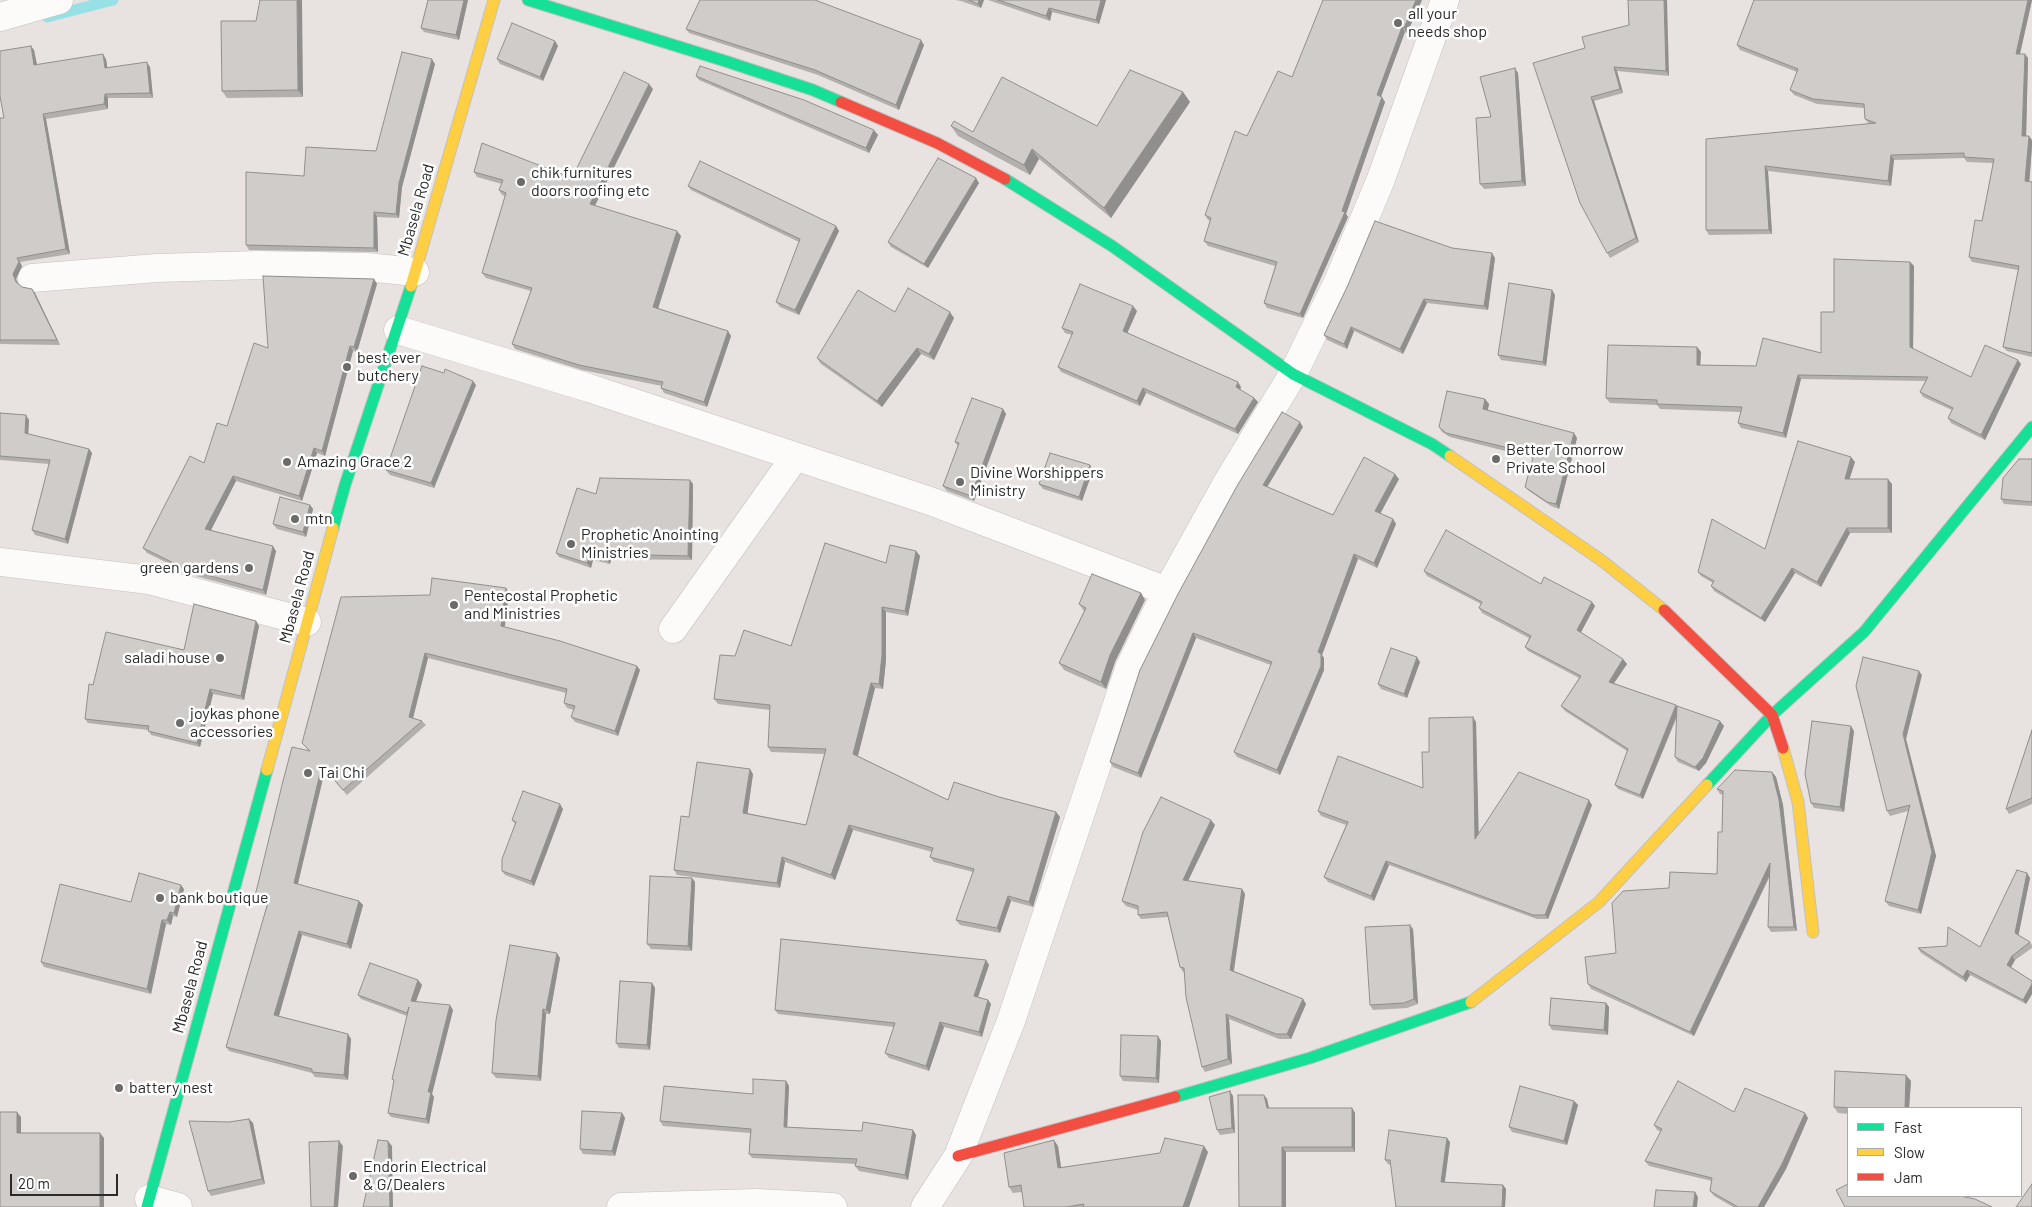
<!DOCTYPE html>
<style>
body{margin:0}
#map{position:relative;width:2032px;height:1207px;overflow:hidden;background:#e8e3e0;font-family:Barlow,sans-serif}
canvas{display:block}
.legend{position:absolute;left:1847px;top:1107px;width:175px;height:90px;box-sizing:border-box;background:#fff;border:1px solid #aaa;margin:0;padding:6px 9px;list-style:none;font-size:15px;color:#2a2a2a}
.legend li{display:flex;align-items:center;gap:10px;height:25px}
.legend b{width:25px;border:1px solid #aaa}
.scale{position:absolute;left:10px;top:1174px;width:108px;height:22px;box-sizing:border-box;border:2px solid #2a2a2a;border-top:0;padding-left:6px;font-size:15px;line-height:18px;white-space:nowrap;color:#2a2a2a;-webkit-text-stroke:4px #fff;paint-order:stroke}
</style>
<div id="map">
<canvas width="2032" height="1207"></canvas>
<ul class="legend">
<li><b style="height:6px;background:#16e098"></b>Fast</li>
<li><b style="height:6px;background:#ffcf43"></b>Slow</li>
<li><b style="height:6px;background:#f24e42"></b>Jam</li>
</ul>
<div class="scale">20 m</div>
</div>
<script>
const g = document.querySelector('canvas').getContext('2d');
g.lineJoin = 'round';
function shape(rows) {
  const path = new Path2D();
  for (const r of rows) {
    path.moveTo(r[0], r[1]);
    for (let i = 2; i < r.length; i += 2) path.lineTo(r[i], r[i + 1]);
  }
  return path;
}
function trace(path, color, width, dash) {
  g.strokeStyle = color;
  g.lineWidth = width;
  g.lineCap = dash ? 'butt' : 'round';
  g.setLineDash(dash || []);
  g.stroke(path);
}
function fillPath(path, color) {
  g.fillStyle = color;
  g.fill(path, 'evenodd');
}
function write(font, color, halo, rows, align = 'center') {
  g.font = font + ' Barlow,sans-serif';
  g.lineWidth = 5;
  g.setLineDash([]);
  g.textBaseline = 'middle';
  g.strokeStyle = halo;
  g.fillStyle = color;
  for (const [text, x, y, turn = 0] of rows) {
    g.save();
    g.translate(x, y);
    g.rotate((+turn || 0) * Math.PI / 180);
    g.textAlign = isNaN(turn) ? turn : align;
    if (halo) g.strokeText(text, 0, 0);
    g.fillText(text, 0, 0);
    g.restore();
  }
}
trace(shape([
 [47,17,113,0]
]), '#96e0e6', 11);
const street = shape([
 [0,17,59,0],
 [32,278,157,268,258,265,367,267,415,272],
 [398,330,589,388,930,501,1167,591],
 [0,562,149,580,307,622],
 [673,629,795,457],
 [149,1199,178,1207],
 [621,1207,757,1203,833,1207],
 [925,1207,958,1156,1011,1021,1129,669,1167,591,1227,483,1293,374,1337,284,1381,179,1445,0]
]);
const fast = shape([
 [528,0,725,61,813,90,841,102],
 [1005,179,1112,246,1293,374,1432,444,1450,456],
 [333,528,345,485,411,286],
 [1707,785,1772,715,1864,632,2032,427],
 [1175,1097,1310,1058,1471,1002],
 [147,1207,267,770]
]);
const slow = shape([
 [411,286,494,0],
 [1450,456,1601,560,1664,610],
 [1783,748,1798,802,1813,932],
 [267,770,333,528],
 [1471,1002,1599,902,1707,785]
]);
const jam = shape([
 [841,102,937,143,1005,179],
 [1664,610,1772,715,1783,748],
 [958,1156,1175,1097]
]);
trace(street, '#c2c1c1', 29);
trace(fast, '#c2c1c1', 13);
trace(slow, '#c2c1c1', 13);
trace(jam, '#c2c1c1', 13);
trace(street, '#fcfbfa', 28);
trace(fast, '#16e098', 11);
trace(slow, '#ffcf43', 11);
trace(jam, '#f24e42', 11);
fillPath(shape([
 [428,0,468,0,459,40,424,32,421,28],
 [955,0,984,0,981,8,961,1],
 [988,0,1106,0,1099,24,1052,12,1050,21],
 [1422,0,1407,33,1405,32,1381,97,1385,102,1346,214,1348,217,1303,318,1267,308,1264,303,1275,266,1208,246,1204,241,1210,221,1208,220,1205,215,1247,136,1292,77],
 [1628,0,1669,76,1617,71,1623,93,1594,101,1639,242,1610,258,1607,253,1585,48,1629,25],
 [1754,0,2032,0,2020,54,2025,54,2028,58,2026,136,2032,146,2029,182,2032,182,2032,357,2007,351,2003,347,2018,270,1972,262,1969,257,1982,221,1993,163,1967,162,1964,158,1894,160,1891,186,1768,171,1772,234,1709,235,1706,230,1706,139,1869,124,1865,119,1864,108,1817,104,1794,95,1790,90,1797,72,1740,50,1737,45],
 [256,21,303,97,227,98,222,91],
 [686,29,924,45,899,110,818,75,689,33],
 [555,41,558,46,543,81,500,64,497,59],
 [34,50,37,65,106,59,107,67,150,67,153,98,108,98,108,109,46,119,70,254,20,262,22,266,16,279,18,284,22,287,32,289,35,293,60,345,0,344,0,118,4,118],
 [435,64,402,187,399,218,377,217,378,252,249,250,246,245,304,176,376,151],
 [1518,73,1526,186,1484,189,1480,184],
 [696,76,878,135,869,153,699,80],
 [653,89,595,206,681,236,658,308,728,331,731,336,707,407,664,393,661,388,662,386,582,370,515,349,512,344,531,291,486,278,482,273,505,196,502,195,499,190,502,184,477,177,474,172,572,178],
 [1183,92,1190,102,1111,218,1039,159,1030,175,958,136,951,126,973,132,1097,126],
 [979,183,928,268,891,247,888,242],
 [688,186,836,226,839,231,799,315,780,307,776,302,799,242,691,190],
 [1452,248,1495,258,1488,310,1427,303,1403,354,1354,331,1347,349,1327,340,1324,335],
 [1910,262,1914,266,1913,349,1971,377,2021,364,1985,440,1951,423,1948,418,1952,410,1923,397,1920,392,1925,381,1801,379,1786,438,1741,428,1738,423,1741,412,1660,409,1657,405,1610,403,1606,398,1697,347,1701,352,1700,365,1756,366,1821,353,1834,312],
 [374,279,377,284,357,352,353,351,325,456,317,453,302,501,236,481,211,530,276,551,266,595,192,575,147,553,143,548,204,463,227,426,268,348],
 [1552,290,1555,295,1546,366,1501,360,1498,355],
 [1137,311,1127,333,1241,387,1240,390,1254,398,1258,402,1238,434,1146,393,1140,406,1061,372,1058,367,1072,335,1065,333,1062,328],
 [895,312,954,318,934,360,921,354,882,407,821,364,817,358],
 [476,385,434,488,390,475,386,470],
 [1485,399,1489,404,1488,410,1577,438,1559,509,1551,506,1529,491,1525,487,1533,458,1450,437,1442,432,1439,427],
 [1003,409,1006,414,974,501,947,491,943,486,958,446,955,442],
 [0,413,29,420,28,434,89,449,92,453,68,544,35,535,32,530,49,464,0,460],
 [1303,427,1267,487,1333,515,1399,479,1380,513,1393,519,1396,524,1377,568,1358,559,1322,655,1324,658,1324,670,1280,775,1237,757,1234,752,1271,665,1196,638,1141,778,1113,767,1110,762,1140,670],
 [2032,459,2032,506,2004,504,2001,499],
 [1855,462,1849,479,1892,484,1892,533,1850,533,1821,587,1795,573,1765,622,1714,591,1711,586,1713,583,1701,576,1698,572,1765,549],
 [1093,470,1082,501,1043,489,1039,484],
 [693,484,692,560,611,559,610,564,593,560,591,568,559,557,556,553,596,494],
 [310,505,313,509,306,537,277,529,273,524],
 [916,551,920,556,908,616,886,612,886,660,883,689,875,688,858,756,948,800,999,797,1056,812,1060,817,1033,907,1011,901,1000,933,960,925,956,920,973,872,934,862,930,857,932,852,853,830,835,880,785,862,780,888,677,875,674,870,689,817,753,774,747,813,806,825,824,754,771,752,768,747,770,710,718,704,714,699,735,656,791,646,886,563],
 [1424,571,1541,584,1592,602,1595,606,1581,632,1627,664,1614,683,1677,707,1724,726,1706,763,1699,771,1678,762,1675,757,1677,717,1643,799,1618,789,1615,785,1627,751,1565,711,1561,706,1579,678,1528,651,1525,647,1529,638,1482,613,1479,608,1481,604,1427,576],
 [506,588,509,593,505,627,640,670,618,736,575,722,571,717,574,710,567,708,564,703,566,693,428,658,413,718,422,721,426,725,347,795,325,770,298,884,359,901,363,905,351,949,302,935,279,1016,348,1034,351,1039,348,1080,315,1077,312,1073,229,1051,226,1047,268,902,258,901,255,896,309,751,302,743,430,595],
 [1141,593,1145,600,1115,662,1106,689,1064,670,1059,663,1084,611,1079,604],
 [256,621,259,626,244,700,213,694,200,747,151,735,148,730,88,723,85,719,93,685],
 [1420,662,1407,698,1381,689,1378,684],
 [1922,675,1906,739,1936,856,1921,914,1889,906,1885,901,1908,811,1890,816,1887,811],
 [1476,722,1478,834,1592,805,1548,919,1537,919,1389,865,1374,901,1328,882,1324,877,1346,825,1321,816,1318,811,1423,788,1429,752],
 [2032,730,2032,804,2009,814,2006,809],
 [1854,731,1844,812,1814,808,1811,803],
 [1772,772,1776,777,1783,805,1797,931,1771,932,1768,927,1770,876,1694,1036,1591,989,1588,984,1616,953,1669,888,1717,874,1722,832,1723,795,1720,794,1717,789],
 [563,809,534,886,505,875,502,871,515,824,512,820],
 [1215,825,1188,881,1242,889,1245,894,1234,971,1303,999,1306,1004,1291,1039,1279,1039,1229,1019,1232,1064,1205,1072,1202,1067,1185,972,1183,972,1180,967,1168,917,1141,919,1138,915,1138,910,1126,906,1122,901],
 [2027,873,2030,878,2018,935,2030,942,2032,945,2032,948,2015,960,2011,967,2032,981,2032,994,2026,1004,1970,975,1966,982,1921,953,1918,948,1980,947],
 [692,878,695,882,692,951,651,949,647,944],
 [184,889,177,917,173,916,171,925,166,924,151,994,44,967,41,962],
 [1413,929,1418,1004,1407,1008,1373,1010,1370,1005],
 [560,958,550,1014,546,1014,541,1081,496,1078,492,1073],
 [986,960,989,965,978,997,988,1000,991,1004,982,1037,944,1027,929,1071,889,1058,885,1053,894,1027,778,1014,775,1010],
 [418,980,422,985,416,1002,453,1010,432,1094,434,1097,429,1124,391,1117,388,1113,394,1081,392,1079,407,1016,361,999,358,995],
 [652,983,655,988,650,1050,619,1048,616,1043],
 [1606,1003,1609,1007,1608,1035,1552,1030,1549,1025],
 [1161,1041,1159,1083,1123,1081,1120,1076],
 [786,1081,789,1086,787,1127,862,1131,913,1130,916,1135,908,1180,859,1171,855,1166,856,1164,752,1158,749,1154,750,1133,663,1126,660,1121,753,1094],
 [1911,1081,1909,1108,1848,1108,1848,1114,1838,1113,1834,1107],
 [1264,1095,1267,1099,1269,1108,1352,1108,1355,1113,1355,1152,1286,1152,1286,1207],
 [1233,1096,1235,1133,1220,1135,1217,1130],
 [1574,1101,1578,1105,1567,1145,1512,1132,1509,1127],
 [1734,1112,1808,1118,1786,1169,1764,1207,1733,1207,1714,1196,1710,1191,1712,1181,1649,1166,1645,1161,1661,1132,1657,1130,1654,1125],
 [622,1113,625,1118,615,1156,583,1154,580,1149],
 [249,1119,253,1123,265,1184,211,1196,208,1191,229,1122],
 [1450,1142,1445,1182,1503,1185,1506,1189,1505,1207,1388,1164,1385,1160],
 [1058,1146,1061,1168,1208,1152,1189,1207,1024,1207,1022,1192,1013,1193,1009,1187]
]), '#b2afad');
fillPath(shape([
 [297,0,302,0,303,97,298,90],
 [464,0,468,0,459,40,456,35],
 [979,0,984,0,981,8,978,4],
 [1101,0,1106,0,1099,24,1096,20],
 [1416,0,1422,0,1407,33,1404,28],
 [1664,0,1667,0,1669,76,1666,71],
 [2028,0,2032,0,2019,58,2016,54],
 [1049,8,1052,12,1050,21,1046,16],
 [1402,27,1405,32,1380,99,1377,95],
 [921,40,924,45,899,110,896,105],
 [555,41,558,46,543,81,540,77],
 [31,46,34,50,38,70,34,65],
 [103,54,106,59,108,72,105,68],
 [2025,54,2028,58,2026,140,2022,136],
 [432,59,435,64,402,187,399,218,396,214,399,183],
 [147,62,150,67,153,98,150,93],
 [1614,67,1617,71,1623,93,1620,89],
 [1515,68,1518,73,1526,186,1522,181],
 [649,84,653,89,593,209,590,204],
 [1183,92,1190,102,1111,218,1104,208],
 [105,94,108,98,108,109,104,104],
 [1382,97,1385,102,1346,214,1348,217,1303,318,1300,314,1342,211],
 [1591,97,1594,101,1639,242,1636,238],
 [43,114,46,119,70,254,66,249],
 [874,130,878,135,869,153,866,148],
 [2029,136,2032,140,2032,146,2029,186,2025,181],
 [1032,149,1039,159,1030,175,1024,165],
 [1891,155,1894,160,1891,186,1888,181],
 [1765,166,1768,171,1772,234,1769,230],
 [976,178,979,183,928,268,924,264],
 [374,212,377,217,378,252,374,248],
 [836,226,839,231,799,315,795,310],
 [677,231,681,236,657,312,653,307],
 [1492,253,1495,258,1488,310,1484,306],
 [17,258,22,266,16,279,19,286,16,282,13,274],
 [1910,262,1914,266,1913,352,1910,347],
 [374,279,377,284,357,352,354,347],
 [32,289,35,293,60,345,57,340],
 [1552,290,1555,295,1546,366,1543,362],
 [1424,299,1427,303,1403,354,1400,349],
 [1133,306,1137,311,1126,336,1123,331],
 [950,312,954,318,934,360,929,354],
 [1351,327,1354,331,1347,349,1344,344],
 [728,331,731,336,707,407,704,402],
 [350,346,353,351,325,456,322,451],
 [1697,347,1701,352,1700,369,1697,365],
 [917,348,921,354,882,407,877,401],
 [2018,360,2021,364,1985,440,1981,435],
 [1798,375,1801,379,1786,438,1783,433],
 [473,381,476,385,434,488,431,483],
 [1238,382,1241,387,1239,392,1236,387],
 [1143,388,1146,393,1140,406,1137,401],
 [1254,398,1258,402,1238,434,1235,429],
 [1485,399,1489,404,1487,413,1483,409],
 [1003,409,1006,414,974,501,971,496],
 [26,415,29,420,28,437,25,433],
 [1300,422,1303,427,1266,489,1263,485],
 [1574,433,1577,438,1559,509,1556,504],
 [314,448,317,453,302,501,299,496],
 [89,449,92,453,68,544,65,539],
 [1851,457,1855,462,1848,484,1845,479],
 [1090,465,1093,470,1082,501,1079,497],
 [1395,474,1399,479,1379,516,1375,511],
 [233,476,236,481,209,534,205,529],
 [1888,479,1892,484,1892,533,1888,528],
 [690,480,693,484,692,560,688,556],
 [310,505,313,509,306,537,303,532],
 [1393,519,1396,524,1377,568,1374,563],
 [1847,528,1850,533,1821,587,1817,582],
 [273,546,276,551,266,595,263,590],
 [916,551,920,556,908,616,905,611],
 [608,554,611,559,610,564,606,559],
 [1354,554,1358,559,1322,655,1324,658,1324,670,1280,775,1277,770,1318,652],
 [590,555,593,560,591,568,587,563],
 [1792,568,1795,573,1765,622,1761,618],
 [506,588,509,593,504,630,501,626],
 [1141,593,1145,600,1115,662,1106,689,1101,682,1110,655],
 [1592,602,1595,606,1580,634,1577,630],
 [882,607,886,612,886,660,883,689,879,684],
 [256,621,259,626,244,700,241,696],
 [1193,633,1196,638,1141,778,1138,773],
 [425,653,428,658,412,722,409,717],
 [1417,657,1420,662,1407,698,1404,694],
 [1623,659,1627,664,1612,686,1609,682],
 [637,666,640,670,618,736,615,731],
 [1919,671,1922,675,1906,739,1936,856,1921,914,1918,910,1932,852,1903,734],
 [871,683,875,688,857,759,853,754],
 [210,689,213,694,200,747,197,743],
 [1676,705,1679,710,1643,799,1640,795],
 [1473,717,1476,722,1479,844,1475,839],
 [1720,721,1724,726,1706,763,1699,771,1695,767],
 [1851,726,1854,731,1844,812,1840,807],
 [322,765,325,770,297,887,294,883],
 [750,769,753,774,747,817,743,813],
 [1772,772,1776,777,1783,805,1797,931,1794,927],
 [1589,800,1592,805,1548,919,1545,915],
 [560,804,563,809,534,886,531,881],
 [1056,812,1060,817,1033,907,1029,902],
 [1211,820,1215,825,1186,885,1183,880],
 [849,825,853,830,835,880,831,875],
 [782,857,785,862,780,888,777,883],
 [1386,861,1389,865,1374,901,1371,896],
 [1770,863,1773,868,1694,1036,1690,1032],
 [2027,873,2030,878,2018,938,2015,933],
 [692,878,695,882,692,951,688,946],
 [181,885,184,889,177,917,174,913],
 [1242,889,1245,894,1233,975,1230,970],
 [1008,896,1011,901,1000,933,997,928],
 [359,901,363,905,351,949,347,944],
 [170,912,173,916,171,925,167,920],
 [162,920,166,924,151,994,147,989],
 [1410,925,1413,929,1418,1004,1414,999],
 [299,931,302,935,278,1019,274,1015],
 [557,953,560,958,550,1014,546,1010],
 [2012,956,2015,960,2010,969,2007,965],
 [986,960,989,965,977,1000,974,996],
 [1967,970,1970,975,1966,982,1963,977],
 [418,980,422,985,414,1006,411,1001],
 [652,983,655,988,650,1050,647,1045],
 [2032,984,2032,994,2026,1004,2023,1000],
 [1303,999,1306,1004,1291,1039,1287,1034],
 [988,1000,991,1004,982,1037,979,1032],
 [1606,1003,1609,1007,1608,1035,1604,1030],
 [450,1005,453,1010,432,1094,434,1097,429,1124,426,1119,428,1092],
 [543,1009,546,1014,541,1081,538,1076],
 [1226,1014,1229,1019,1232,1064,1228,1059],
 [940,1022,944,1027,929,1071,926,1066],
 [348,1034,351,1039,348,1080,344,1075],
 [1158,1036,1161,1041,1159,1083,1156,1078],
 [1906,1075,1911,1081,1909,1108,1905,1108],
 [786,1081,789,1086,787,1131,784,1127],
 [1230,1091,1233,1096,1235,1133,1232,1128],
 [1264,1095,1267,1099,1270,1113,1267,1108],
 [1574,1101,1578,1105,1567,1145,1564,1141],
 [1352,1108,1355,1113,1355,1152,1352,1147],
 [17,1112,21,1117,21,1138,17,1133],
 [622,1113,625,1118,615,1156,612,1151],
 [1805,1113,1808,1118,1786,1169,1764,1207,1758,1207],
 [249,1119,253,1123,265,1184,262,1179],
 [913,1130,916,1135,908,1180,905,1175],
 [100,1133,104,1138,104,1207,100,1207],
 [1447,1138,1450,1142,1444,1187,1441,1182],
 [1054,1140,1058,1146,1062,1174,1058,1168],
 [339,1141,343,1146,338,1207,334,1207],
 [388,1141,392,1146,393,1207,390,1207],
 [1204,1146,1208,1152,1189,1207,1183,1207],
 [1282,1147,1286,1152,1286,1207,1282,1207],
 [1503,1185,1506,1189,1505,1207,1502,1207],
 [1695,1192,1698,1197,1697,1207,1693,1207]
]), '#918f8d');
const building = shape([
 [260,0,297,0,298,90,222,91,221,21,256,21,260,0],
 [428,0,464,0,456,35,421,28,428,0],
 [700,0,815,0,921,40,896,105,815,70,686,29,700,0],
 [969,0,979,0,978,4,969,0],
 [998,0,1101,0,1096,20,1049,8,1046,16,998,0],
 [1323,0,1416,0,1404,28,1402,27,1377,95,1382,97,1342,211,1345,212,1300,314,1264,303,1277,262,1204,241,1211,218,1205,215,1235,131,1247,136,1278,71,1292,77,1323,0],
 [1628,0,1664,0,1666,71,1614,67,1620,89,1591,97,1636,238,1607,253,1580,203,1533,63,1585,48,1582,37,1629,25,1628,0],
 [1754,0,2028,0,2016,54,2025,54,2022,136,2029,136,2025,181,2032,182,2032,353,2003,347,2019,266,1969,257,1975,220,1982,221,1994,159,1964,157,1964,153,1891,155,1888,181,1765,166,1769,230,1706,230,1706,139,1876,123,1865,119,1864,104,1813,99,1790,90,1798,69,1737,45,1754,0],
 [512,23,555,41,540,77,497,59,512,23],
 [31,46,34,65,103,54,105,68,147,62,150,93,105,94,104,104,43,114,66,249,17,258,19,262,13,274,16,282,22,287,32,289,57,340,0,340,0,118,4,118,0,96,0,51,31,46],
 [402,52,432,59,399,183,396,214,374,212,374,248,246,245,246,172,304,176,306,147,376,151,402,52],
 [700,66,804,100,874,130,866,148,696,76,700,66],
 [1515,68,1522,181,1480,184,1476,118,1491,117,1480,77,1515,68],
 [1130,70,1183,92,1104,208,1032,149,1024,165,951,126,954,121,973,132,1002,77,1097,126,1130,70],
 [624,72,649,84,590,204,677,231,653,307,728,331,704,402,661,388,663,382,579,365,512,344,532,288,482,273,506,193,499,190,503,180,474,172,482,143,572,178,624,72],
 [938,158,976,178,924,264,888,242,938,158],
 [700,161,836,226,795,310,776,302,800,239,688,186,700,161],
 [1375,221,1452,248,1492,253,1484,306,1424,299,1400,349,1351,327,1344,344,1324,335,1348,285,1375,221],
 [1834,259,1910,262,1910,347,1971,377,1985,345,2018,360,1981,435,1948,418,1953,408,1920,392,1928,377,1798,375,1783,433,1738,423,1742,407,1657,404,1657,400,1606,398,1608,345,1697,347,1697,365,1756,366,1763,338,1821,353,1821,312,1834,312,1834,259],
 [263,276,374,279,354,347,350,346,322,451,314,448,299,496,233,476,205,529,273,546,263,590,188,570,143,548,190,456,204,463,217,423,227,426,254,343,268,348,263,276],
 [1509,283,1552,290,1543,362,1498,355,1509,283],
 [1080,284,1133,306,1123,331,1238,382,1236,387,1254,398,1235,429,1143,388,1137,401,1058,367,1073,332,1062,328,1080,284],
 [908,288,950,312,929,354,917,348,877,401,817,358,858,290,895,312,908,288],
 [422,366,444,373,445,369,473,381,431,483,386,470,422,366],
 [1447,391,1485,399,1483,409,1574,433,1556,504,1547,502,1525,487,1534,454,1446,433,1439,427,1447,391],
 [972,398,1003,409,971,496,943,486,959,443,955,442,972,398],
 [1282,412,1300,422,1263,485,1333,515,1364,457,1395,474,1375,511,1393,519,1374,563,1354,554,1318,652,1321,654,1321,666,1277,770,1234,752,1272,662,1193,633,1138,773,1110,762,1140,670,1178,594,1237,486,1282,412],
 [0,413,26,415,25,433,89,449,65,539,32,530,50,460,0,456,0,413],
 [1798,441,1851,457,1845,479,1888,479,1888,528,1847,528,1817,582,1792,568,1761,618,1711,586,1714,581,1698,572,1712,519,1765,549,1798,441],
 [1050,453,1090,465,1079,497,1039,484,1050,453],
 [2019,459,2032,459,2032,502,2001,499,2003,478,2019,459],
 [600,478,690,480,688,556,608,554,606,559,590,555,587,563,556,553,577,488,596,494,600,478],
 [280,497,310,505,303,532,273,524,280,497],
 [1446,530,1541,584,1544,577,1592,602,1577,630,1623,659,1609,682,1676,705,1640,795,1615,785,1628,749,1561,706,1581,676,1525,647,1531,636,1479,608,1482,602,1424,571,1446,530],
 [825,543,886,563,890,545,916,551,905,611,882,607,882,655,879,684,871,683,853,754,948,800,954,782,999,797,1056,812,1029,902,1008,896,997,928,956,920,974,869,930,857,933,848,849,825,831,875,782,857,777,883,674,870,681,816,689,817,697,762,750,769,743,813,806,825,826,749,768,747,770,705,714,699,720,655,735,656,744,630,791,646,825,543],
 [1092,574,1141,593,1110,655,1101,682,1059,663,1086,608,1079,604,1092,574],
 [432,578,506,588,501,626,560,641,637,666,615,731,571,717,575,706,564,703,567,689,425,653,409,717,422,721,343,790,322,765,294,883,359,901,347,944,299,931,274,1015,348,1034,344,1075,312,1072,312,1069,226,1047,269,899,255,896,283,781,292,747,310,751,302,743,341,597,430,595,432,578],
 [194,604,256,621,241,696,210,689,197,743,148,731,149,726,85,719,89,684,93,685,106,632,184,650,194,604],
 [1391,648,1417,657,1404,694,1378,684,1391,648],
 [1863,657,1919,671,1903,734,1932,852,1918,910,1885,901,1910,805,1887,811,1856,686,1863,657],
 [1677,706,1720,721,1703,758,1695,767,1675,757,1677,706],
 [1473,717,1475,839,1519,772,1589,800,1545,915,1533,915,1386,861,1371,896,1324,877,1348,822,1318,811,1338,756,1423,788,1422,752,1429,752,1429,718,1473,717],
 [1812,721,1851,726,1840,807,1811,803,1805,774,1812,721],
 [2032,730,2032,798,2006,809,2032,730],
 [1735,770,1772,772,1779,800,1794,927,1768,927,1770,863,1690,1032,1588,984,1585,957,1616,953,1612,903,1623,891,1669,888,1670,872,1717,874,1718,832,1722,832,1723,791,1717,789,1735,770],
 [523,791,560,804,531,881,502,871,502,859,516,822,512,820,523,791],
 [1161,797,1211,820,1183,880,1242,889,1230,970,1303,999,1287,1034,1276,1034,1226,1014,1228,1059,1202,1067,1186,997,1184,968,1180,967,1167,912,1138,915,1138,906,1122,901,1143,832,1161,797],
 [2017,870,2027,873,2015,933,2030,942,2012,956,2007,965,2032,981,2032,984,2023,1000,1967,970,1963,977,1918,948,1947,946,1948,927,1980,947,2017,870],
 [139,873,181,885,174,913,170,912,167,920,162,920,147,989,41,962,60,884,131,902,139,873],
 [650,876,692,878,688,946,647,944,650,876],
 [1410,925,1414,999,1404,1003,1370,1005,1365,927,1410,925],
 [781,939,986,960,974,996,988,1000,979,1032,940,1022,926,1066,885,1053,895,1023,775,1010,781,939],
 [510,945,557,953,546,1010,543,1009,538,1076,492,1073,496,1020,510,945],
 [370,963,418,980,411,1001,450,1005,428,1092,431,1092,426,1119,388,1113,394,1080,392,1079,409,1007,407,1013,358,995,370,963],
 [620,981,652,983,647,1045,616,1043,620,981],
 [1551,998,1606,1003,1604,1030,1549,1025,1551,998],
 [1121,1035,1158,1036,1156,1078,1120,1076,1121,1035],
 [1835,1071,1906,1075,1905,1108,1859,1108,1834,1107,1835,1071],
 [753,1079,786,1081,784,1127,862,1131,863,1122,913,1130,905,1175,855,1166,857,1159,749,1154,751,1129,660,1121,664,1086,753,1094,753,1079],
 [1678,1081,1734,1112,1745,1088,1805,1113,1782,1164,1758,1207,1738,1207,1710,1191,1712,1178,1645,1161,1662,1129,1654,1125,1678,1081],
 [1520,1086,1574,1101,1564,1141,1509,1127,1520,1086],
 [1230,1091,1232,1128,1217,1130,1209,1097,1230,1091],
 [1238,1095,1264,1095,1267,1108,1352,1108,1352,1147,1282,1147,1282,1207,1239,1207,1238,1095],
 [582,1111,622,1113,612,1151,580,1149,582,1111],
 [0,1112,17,1112,17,1133,100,1133,100,1207,0,1207,0,1112],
 [249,1119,262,1179,208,1191,189,1121,229,1122,249,1119],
 [1389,1130,1447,1138,1441,1182,1503,1185,1502,1207,1396,1207,1390,1160,1385,1160,1389,1130],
 [1165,1138,1204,1146,1183,1207,1083,1207,1084,1204,1066,1207,1024,1207,1021,1185,1009,1187,1004,1153,1054,1140,1058,1168,1160,1153,1165,1138],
 [378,1140,388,1141,390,1207,363,1207,378,1140],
 [339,1141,334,1207,311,1207,309,1142,339,1141],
 [1848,1184,1848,1196,1960,1196,1975,1199,1992,1207,1845,1207,1836,1190,1848,1184],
 [2032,1184,2032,1207,2016,1207,2032,1184],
 [1656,1190,1695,1192,1693,1207,1654,1207,1656,1190]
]);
fillPath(building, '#cfccc9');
trace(building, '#918f8d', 1);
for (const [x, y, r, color] of [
 [1398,23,5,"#6c6b6a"],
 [521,182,5,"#6c6b6a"],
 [347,367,5,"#6c6b6a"],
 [1496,459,5,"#6c6b6a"],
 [287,462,5,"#6c6b6a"],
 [960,482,5,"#6c6b6a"],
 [295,519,5,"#6c6b6a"],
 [571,544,5,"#6c6b6a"],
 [249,568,5,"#6c6b6a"],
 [454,605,5,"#6c6b6a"],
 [220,658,5,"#6c6b6a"],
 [180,723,5,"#6c6b6a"],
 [308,773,5,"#6c6b6a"],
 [160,898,5,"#6c6b6a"],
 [119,1088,5,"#6c6b6a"],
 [353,1176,5,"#6c6b6a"]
]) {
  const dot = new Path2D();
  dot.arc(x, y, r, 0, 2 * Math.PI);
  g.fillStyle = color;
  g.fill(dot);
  trace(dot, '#fff', 2);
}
write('16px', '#2a2a2a', '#fff', [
 ["all your",1408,14],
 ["needs shop",1408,32],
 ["chik furnitures",531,173],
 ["doors roofing etc",531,191],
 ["best ever",357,358],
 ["butchery",357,376],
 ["Better Tomorrow",1506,450],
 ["Private School",1506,468],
 ["Amazing Grace 2",297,462],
 ["Divine Worshippers",970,473],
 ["Ministry",970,491],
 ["mtn",305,519],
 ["Prophetic Anointing",581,535],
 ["Ministries",581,553],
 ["green gardens",239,568,"right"],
 ["Pentecostal Prophetic",464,596],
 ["and Ministries",464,614],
 ["saladi house",210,658,"right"],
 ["joykas phone",190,714],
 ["accessories",190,732],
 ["Tai Chi",318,773],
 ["bank boutique",170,898],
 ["battery nest",129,1088],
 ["Endorin Electrical",363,1167],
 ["& G/Dealers",363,1185]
], 'left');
write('16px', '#2a2a2a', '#fff', [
 ["Mbasela Road",416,210,-74],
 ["Mbasela Road",297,597,-75],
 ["Mbasela Road",190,987,-75]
]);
</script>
